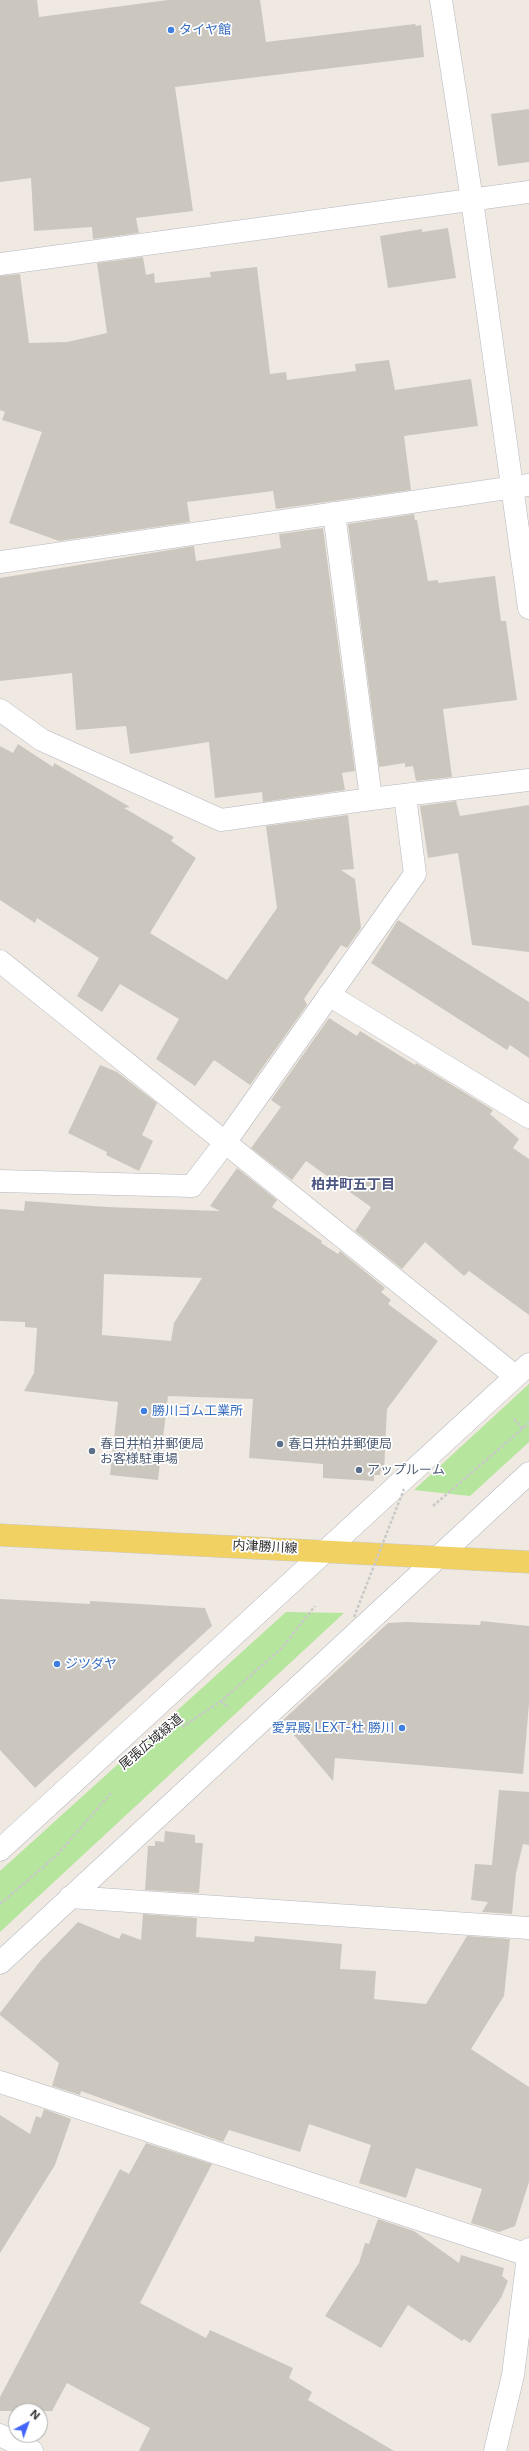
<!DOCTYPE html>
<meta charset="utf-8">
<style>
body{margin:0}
#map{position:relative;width:529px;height:2451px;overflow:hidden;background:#efe9e1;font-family:Inter,sans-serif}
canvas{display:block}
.north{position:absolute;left:8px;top:2403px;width:40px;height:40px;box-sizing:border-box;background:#fff;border:1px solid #ababab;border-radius:50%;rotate:41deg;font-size:11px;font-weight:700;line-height:16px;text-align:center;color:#2e2e2e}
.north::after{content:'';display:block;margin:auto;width:14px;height:18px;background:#4264fb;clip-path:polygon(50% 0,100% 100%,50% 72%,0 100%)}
</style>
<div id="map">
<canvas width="529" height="2451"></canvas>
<div class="north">N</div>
</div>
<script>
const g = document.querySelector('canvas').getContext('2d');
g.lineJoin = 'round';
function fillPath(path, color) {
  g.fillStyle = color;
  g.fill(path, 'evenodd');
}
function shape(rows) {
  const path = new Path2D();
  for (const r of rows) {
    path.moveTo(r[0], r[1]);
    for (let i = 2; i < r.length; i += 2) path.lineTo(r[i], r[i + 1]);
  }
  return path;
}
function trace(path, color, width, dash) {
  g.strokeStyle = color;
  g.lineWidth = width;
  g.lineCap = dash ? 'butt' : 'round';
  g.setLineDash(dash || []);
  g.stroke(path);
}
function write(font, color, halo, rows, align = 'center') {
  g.font = font + ' Inter,"Noto Sans JP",sans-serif';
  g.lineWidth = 3.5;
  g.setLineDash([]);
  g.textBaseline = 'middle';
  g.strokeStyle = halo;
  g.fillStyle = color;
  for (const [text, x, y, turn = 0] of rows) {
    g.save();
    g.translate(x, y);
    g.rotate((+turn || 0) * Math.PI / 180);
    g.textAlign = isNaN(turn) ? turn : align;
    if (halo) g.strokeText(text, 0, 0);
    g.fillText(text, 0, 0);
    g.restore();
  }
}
fillPath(shape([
 [529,1384,529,1442,470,1496,414,1490],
 [286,1612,344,1613,0,1932,0,1871]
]), '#b6e59e');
fillPath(shape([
 [0,0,37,0,39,17,168,0,260,0,266,42,415,24,416,26,421,25,424,57,175,87,193,211,136,218,139,233,93,239,92,227,34,231,31,178,0,182],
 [529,109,529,162,498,166,491,114],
 [448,228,456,278,388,288,380,236,422,229,422,232],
 [143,257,146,275,154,273,155,283,211,277,210,272,257,267,270,374,286,372,287,380,356,371,355,364,389,360,395,390,471,379,478,426,404,436,411,490,276,509,273,491,187,502,190,522,59,541,9,523,42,432,2,420,5,412,0,410,0,276,20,274,29,343,67,342,107,333,97,263],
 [414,514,415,520,417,520,428,581,438,580,438,583,495,576,501,621,506,621,517,700,443,709,452,777,416,781,413,766,405,767,405,763,379,767,348,524],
 [323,528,355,771,342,773,345,790,263,802,262,792,215,798,209,742,130,754,126,726,76,730,72,673,0,681,0,578,194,546,196,561,281,548,279,534],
 [18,744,53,767,54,763,130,807,124,808,174,837,171,841,196,858,150,933,227,980,277,908,266,826,348,815,354,869,341,870,355,879,361,928,347,948,341,945,304,999,307,1005,250,1085,214,1060,195,1086,156,1059,179,1019,120,984,102,1012,77,996,99,958,37,918,35,923,0,900,0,746,13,753],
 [456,801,460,816,529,805,529,952,472,945,458,853,428,858,420,806],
 [398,920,529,1002,529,1058,510,1045,507,1050,371,963],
 [329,1018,357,1036,360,1031,415,1065,416,1063,493,1110,490,1114,519,1139,513,1148,529,1159,529,1315,469,1271,464,1276,425,1242,402,1269,355,1231,371,1207,306,1161,292,1180,251,1148,281,1107,271,1100],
 [100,1065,117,1072,157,1103,142,1135,153,1141,139,1171,106,1155,107,1152,68,1133],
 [237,1168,277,1200,272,1207,322,1241,321,1243,338,1254,340,1251,385,1288,381,1292,391,1300,388,1304,438,1341,387,1409,384,1472,380,1471,380,1475,374,1475,374,1481,323,1478,323,1464,249,1458,253,1399,168,1396,158,1480,110,1475,118,1402,24,1391,34,1373,37,1328,25,1327,25,1322,0,1321,0,1209,24,1211,25,1201,107,1207,220,1211,210,1206],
 [104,1274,202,1278,174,1323,171,1341,102,1335],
 [0,1599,90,1604,90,1601,205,1608,212,1626,35,1788,0,1750],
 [481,1621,529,1626,529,1704,523,1774,335,1758,333,1781,282,1721,388,1623,406,1622,480,1625],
 [499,1790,529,1792,529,1845,523,1844,516,1873,512,1914,482,1912,488,1902,471,1900,475,1864,492,1865],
 [165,1831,195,1835,195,1843,203,1843,199,1893,145,1890,148,1846,155,1846,155,1841,164,1842],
 [143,1914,197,1918,196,1937,254,1942,255,1936,342,1944,340,1969,376,1971,374,1999,426,2004,467,1936,510,1939,504,1996,471,2049,529,2087,529,2182,515,2226,499,2232,471,2223,482,2189,416,2168,406,2198,359,2183,371,2145,309,2124,300,2152,229,2130,223,2142,81,2091,80,2095,52,2086,59,2063,0,2015,0,2013,41,1960,78,1922,119,1939,122,1933,141,1940],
 [44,2109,71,2119,55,2165,0,2253,0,2115,30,2134,36,2116,41,2118],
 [146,2143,212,2164,140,2303,206,2338,210,2330,293,2368,289,2378,312,2392,308,2400,394,2451,139,2451,150,2428,67,2383,52,2411,0,2411,0,2397,120,2169,129,2174],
 [378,2219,414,2231,459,2263,461,2255,504,2268,502,2276,508,2281,501,2298,470,2343,464,2339,462,2341,408,2305,381,2348,325,2316,359,2263,365,2243,369,2244]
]), '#cbc7bf');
const minor = shape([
 [441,0,472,200,529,608],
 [0,264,529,192],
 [334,513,371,799],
 [0,562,529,485],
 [0,710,42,740,221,820,371,799,529,780],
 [0,961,515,1376],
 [329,995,529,1117],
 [0,1181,192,1186,224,1144,415,874,405,796],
 [0,1850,529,1364],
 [70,1897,529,1928],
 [0,1963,529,1473],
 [0,2082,528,2255],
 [0,2435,32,2451],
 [495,2451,513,2375,529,2249]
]);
const major = shape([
 [0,1535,529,1562]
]);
trace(minor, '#b4b7c1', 23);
trace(major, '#c9c9c9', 23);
trace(shape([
 [514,1419,523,1429],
 [433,1506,529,1423],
 [221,1701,229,1708],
 [182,1727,221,1701,281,1649,315,1606],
 [0,1904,57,1855,111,1793]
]), '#c9c9c9', 2.5, [3, 2]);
trace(minor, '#fff', 22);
trace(major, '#f2d163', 22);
trace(shape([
 [354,1617,404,1489]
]), '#c9c9c9', 2.5, [3, 2]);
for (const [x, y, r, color] of [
 [171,30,4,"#3f7fe0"],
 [144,1411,4,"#3f7fe0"],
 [280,1444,4,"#5c6f8a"],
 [92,1451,4,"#5c6f8a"],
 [359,1470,4,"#5c6f8a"],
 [57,1664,4,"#3f7fe0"],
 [402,1728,4,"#3f7fe0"]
]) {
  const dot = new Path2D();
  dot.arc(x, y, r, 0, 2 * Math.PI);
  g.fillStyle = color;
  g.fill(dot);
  trace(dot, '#fff', 1.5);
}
write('13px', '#366cbe', '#fff', [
 ["タイヤ館",179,30],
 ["勝川ゴム工業所",152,1411],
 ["ジツダヤ",65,1664],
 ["愛昇殿 LEXT-杜 勝川",394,1728,"right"]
], 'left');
write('13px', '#4e5e75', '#fff', [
 ["春日井柏井郵便局",100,1444],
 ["お客様駐車場",100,1459],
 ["春日井柏井郵便局",288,1444],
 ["アップルーム",367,1470]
], 'left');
write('13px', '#2e2e2e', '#fff', [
 ["内津勝川線",265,1547,3],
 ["尾張広域緑道",151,1742,-40]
]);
write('bold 14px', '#4d5680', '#fff', [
 ["柏井町五丁目",353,1185]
]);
</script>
